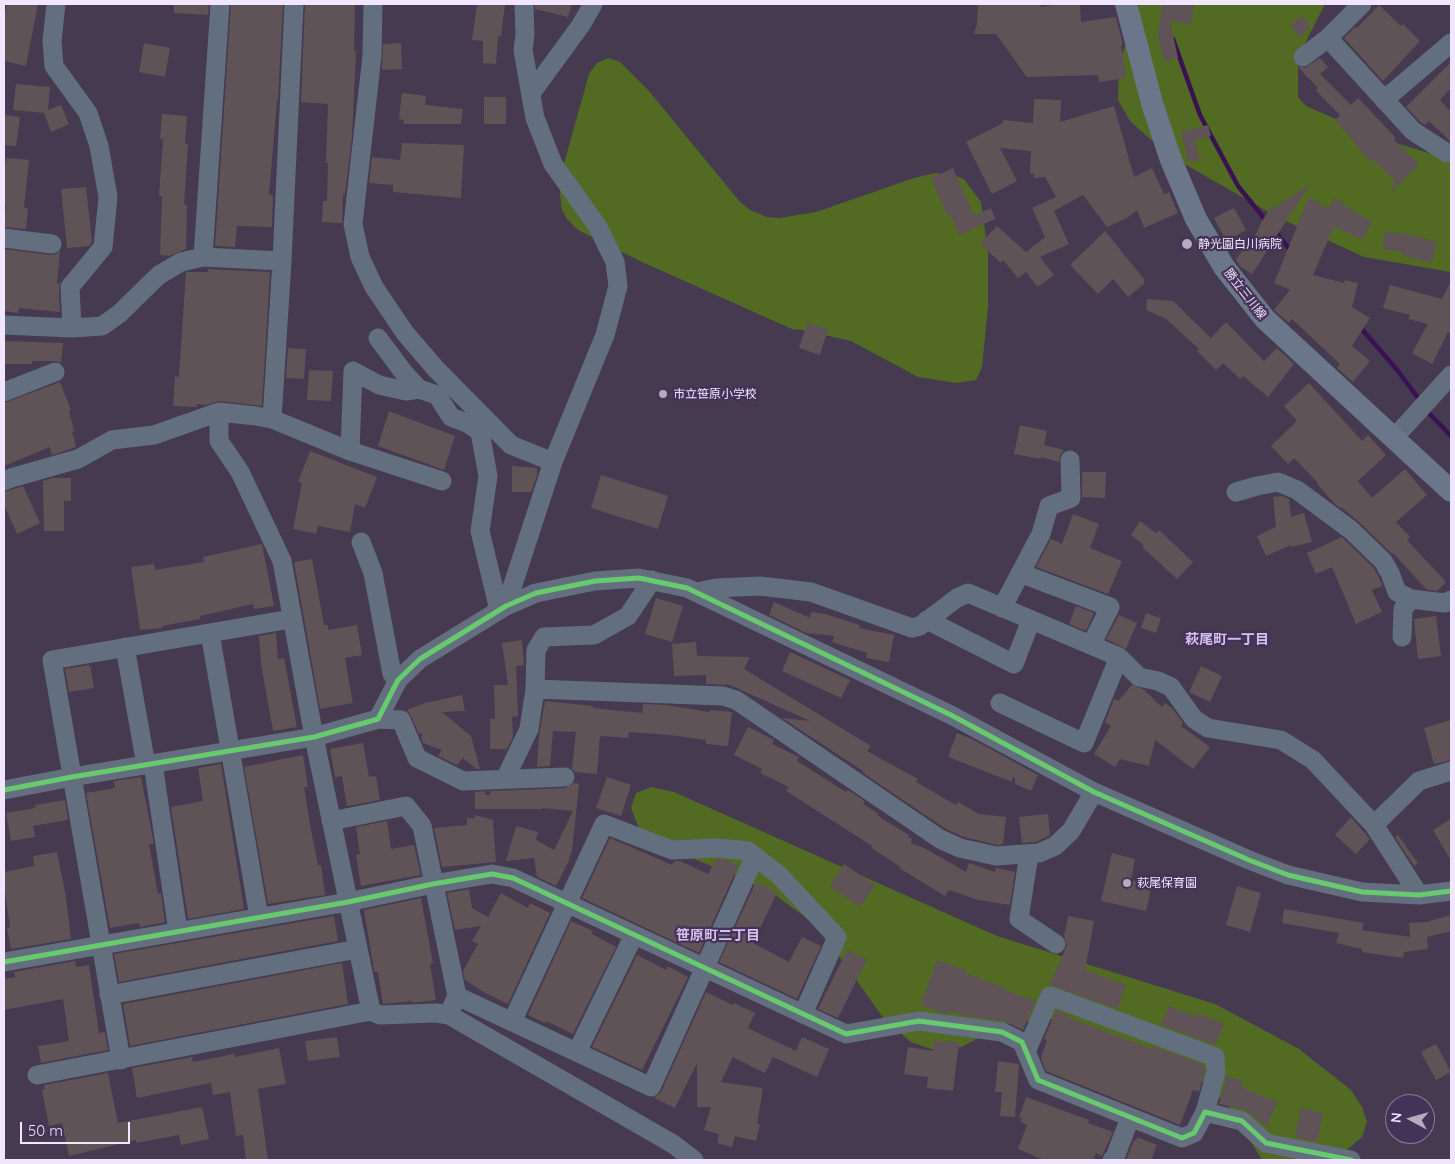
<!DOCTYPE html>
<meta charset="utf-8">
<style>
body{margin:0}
#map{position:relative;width:1455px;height:1164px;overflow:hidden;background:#453a50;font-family:Quicksand,sans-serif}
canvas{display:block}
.frame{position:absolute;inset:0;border:5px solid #f1e6fd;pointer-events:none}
.north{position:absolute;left:1385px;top:1094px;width:50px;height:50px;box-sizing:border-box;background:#453258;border:1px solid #8a7a9a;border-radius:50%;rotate:276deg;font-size:14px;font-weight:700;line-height:20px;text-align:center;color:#f1e6fd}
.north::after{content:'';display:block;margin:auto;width:18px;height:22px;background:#b5aac0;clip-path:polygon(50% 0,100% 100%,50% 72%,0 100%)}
.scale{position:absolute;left:20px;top:1122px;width:110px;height:22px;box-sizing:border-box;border:2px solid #f1e6fd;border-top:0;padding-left:6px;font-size:15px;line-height:18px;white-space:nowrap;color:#f1e6fd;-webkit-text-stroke:4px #453258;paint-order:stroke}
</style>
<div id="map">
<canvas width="1455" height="1164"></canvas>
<div class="frame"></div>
<div class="north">N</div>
<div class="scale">50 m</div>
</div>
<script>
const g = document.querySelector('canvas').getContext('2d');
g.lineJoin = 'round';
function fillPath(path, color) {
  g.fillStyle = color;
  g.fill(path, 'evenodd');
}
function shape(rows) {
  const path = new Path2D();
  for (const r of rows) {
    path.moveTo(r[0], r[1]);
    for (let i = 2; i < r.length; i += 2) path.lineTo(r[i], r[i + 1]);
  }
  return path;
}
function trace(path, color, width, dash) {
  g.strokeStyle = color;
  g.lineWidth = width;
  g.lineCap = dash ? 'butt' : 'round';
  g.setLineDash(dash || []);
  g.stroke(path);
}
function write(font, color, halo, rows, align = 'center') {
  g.font = font + ' Quicksand,"Noto Sans JP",sans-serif';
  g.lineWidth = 4.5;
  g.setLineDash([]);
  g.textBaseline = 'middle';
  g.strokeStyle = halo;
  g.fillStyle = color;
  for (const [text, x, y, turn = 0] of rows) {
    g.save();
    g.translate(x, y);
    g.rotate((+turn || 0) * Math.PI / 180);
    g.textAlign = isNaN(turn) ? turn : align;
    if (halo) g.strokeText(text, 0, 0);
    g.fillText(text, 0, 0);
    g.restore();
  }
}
fillPath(shape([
 [1139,4,1325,4,1298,57,1298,97,1306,106,1377,137,1451,160,1451,272,1364,257,1277,217,1167,154,1130,121,1118,100,1119,64],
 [609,58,620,62,649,91,740,202,750,210,767,217,780,218,816,212,914,178,935,173,953,175,964,179,981,202,988,253,988,307,982,367,976,380,956,383,918,377,851,341,803,330,792,329,642,262,578,230,567,219,562,210,560,194,562,171,589,74,597,63],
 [651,787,674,792,997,936,1215,1004,1299,1049,1351,1090,1362,1107,1367,1122,1362,1137,1335,1160,1262,1160,1230,1108,1200,1079,1091,1033,1051,1019,1008,1023,961,1047,931,1049,911,1042,884,1019,842,960,812,922,775,895,732,874,661,846,640,831,631,808,636,793]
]), '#526a21');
trace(shape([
 [1173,39,1200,115,1238,186,1267,222],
 [1274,230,1291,251],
 [1360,327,1398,371,1421,402],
 [1425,409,1451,436]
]), '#381254', 4.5);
fillPath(shape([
 [7,4,38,4,26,66,4,61,4,18],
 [174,4,209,4,208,15,174,13],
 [231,4,283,4,278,100,277,100,269,195,273,195,272,227,237,226,235,247,215,246],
 [305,4,355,4,354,51,356,51,352,137,345,194,343,194,342,223,322,222,323,201,327,201,328,163,326,163,328,104,301,102],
 [477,4,505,4,501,37,498,36,496,64,483,63,483,41,472,40],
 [535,4,572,4,568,17,535,9],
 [978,4,1040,4,1041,7,1059,4,1080,4,1081,22,1116,17,1123,45,1121,45,1126,78,1099,82,1098,75,1027,77,996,34,974,34,977,24],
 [1162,4,1194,4,1191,24,1170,21,1178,58,1164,62,1158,35],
 [1379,5,1401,26,1403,24,1420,41,1383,81,1344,38,1355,27,1357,28],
 [1303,16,1310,27,1299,38,1290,24],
 [144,43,170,48,165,77,139,72],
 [401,43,402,69,382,70,383,44],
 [1320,58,1328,67,1320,74,1351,105,1358,98,1396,138,1394,140,1419,164,1392,192,1395,175,1393,179,1374,160,1371,162,1356,146,1357,145,1335,120,1340,115,1316,91,1318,88,1297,66,1305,68],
 [1451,62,1451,88,1440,100,1451,112,1451,142,1429,121,1425,125,1420,122,1406,107],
 [16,84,50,87,48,110,61,105,69,124,51,132,44,113,13,110],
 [402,93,426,96,425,105,463,109,461,124,403,124,404,120,399,119],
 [484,97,506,97,506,124,484,124],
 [1034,99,1061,100,1060,122,1114,106,1134,177,1152,168,1164,194,1169,192,1178,213,1144,228,1137,210,1127,218,1107,227,1083,195,1054,211,1069,244,1040,257,1054,275,1038,287,1026,272,1018,278,1003,260,1001,263,980,244,997,226,1026,252,1045,237,1032,208,1056,197,1045,177,1034,178,1034,173,1030,174,1031,151,1000,148,1017,181,992,194,966,142,1003,123,1003,120,1033,123],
 [162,114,187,116,185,143,188,144,184,205,187,205,186,249,169,256,160,255,162,196,159,196,163,139,160,139],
 [4,115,20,117,16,146,4,145],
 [1208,125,1211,136,1195,140,1199,160,1188,162,1181,132],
 [402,143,464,145,461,198,393,192,393,185,369,183,372,157,400,160],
 [6,158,29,160,24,208,28,208,26,229,4,227,6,204,4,204,4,175],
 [953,168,974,215,991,208,995,219,959,235,950,214,947,215,931,178],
 [1310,184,1252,274,1241,267,1236,260,1250,238,1252,243,1262,221,1271,207,1274,208],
 [86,187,92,242,89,246,67,248,61,189],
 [1309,197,1328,209,1335,198,1358,214,1372,221,1362,240,1334,226,1313,275,1344,283,1345,280,1358,283,1352,307,1370,318,1352,346,1370,361,1353,382,1337,368,1340,364,1292,319,1289,323,1274,310,1290,290,1274,283],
 [1234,208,1246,230,1226,241,1214,218],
 [1105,231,1144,279,1144,284,1128,297,1113,279,1098,294,1070,265],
 [1385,232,1407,234,1437,242,1432,263,1402,255,1402,252,1383,249],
 [4,249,51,255,56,254,60,251,57,283,60,283,59,288,60,312,19,308,18,313,4,311],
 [208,269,270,272,262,406,219,401,206,405,197,404,197,407,173,406,175,376,179,377,186,272,208,272],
 [1451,281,1451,334,1448,332,1432,364,1412,353,1428,324,1408,319,1410,315,1383,308,1390,285,1442,299],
 [1147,299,1173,301,1211,338,1226,322,1264,361,1277,348,1294,364,1268,397,1243,376,1240,379,1223,363,1216,370,1197,351,1199,349,1166,319,1146,310],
 [807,323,828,329,820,355,799,348],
 [4,341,63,343,61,363,56,361,32,361,32,364,4,364],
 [288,348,306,349,304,379,286,378],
 [309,370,333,371,331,401,307,400],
 [60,382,71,410,69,411,74,431,72,432,76,447,52,455,50,447,4,466,4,403],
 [1309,383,1362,441,1368,435,1386,455,1358,481,1372,498,1405,469,1427,495,1396,522,1410,537,1407,540,1446,582,1437,591,1427,590,1393,553,1392,554,1359,522,1341,507,1340,508,1335,504,1317,484,1318,483,1294,458,1288,464,1271,446,1297,421,1284,406],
 [389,411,455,436,444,470,378,446],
 [1020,425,1047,431,1044,445,1064,450,1060,455,1059,462,1041,457,1041,459,1014,454],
 [310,451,377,477,365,508,355,504,350,532,318,526,316,534,293,529,302,483,298,482],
 [512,466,537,468,537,476,531,492,512,492],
 [1082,472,1106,472,1105,498,1082,497],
 [601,475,668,496,658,529,591,508],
 [52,478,71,478,71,501,64,501,64,531,44,531,43,481],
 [23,486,40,523,17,534,4,505,4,492],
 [1282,496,1289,499,1291,517,1304,513,1312,542,1291,547,1291,545,1266,556,1257,536,1276,527,1273,497],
 [1073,514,1099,524,1090,548,1122,561,1108,594,1036,567,1051,539,1062,544],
 [1140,521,1156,533,1159,530,1193,562,1177,579,1142,547,1144,545,1131,535],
 [1342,537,1374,568,1383,586,1372,590,1382,612,1356,624,1332,567,1316,574,1307,553],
 [262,544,274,606,254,609,253,604,200,616,200,619,162,626,162,628,140,630,131,567,154,564,155,570,204,562,203,557],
 [312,559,324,625,328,625,328,630,357,625,362,655,345,658,353,703,320,709,294,562],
 [656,598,683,606,672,642,645,634],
 [774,602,810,618,811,612,825,614,860,625,859,628,894,635,889,662,866,658,867,653,832,642,834,636,806,633,769,615],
 [1076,606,1094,613,1086,631,1069,624],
 [1146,613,1161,618,1156,633,1141,628],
 [1119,615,1137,623,1126,649,1106,639],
 [1436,616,1441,656,1418,659,1414,619],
 [276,633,278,659,284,658,297,727,273,731,261,664,259,636],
 [522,640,524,665,516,666,518,716,512,717,513,737,507,749,490,749,490,719,495,719,494,685,508,685,502,643],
 [696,642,697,656,750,657,744,669,871,746,867,751,918,779,916,782,956,805,958,802,979,814,1006,817,1003,844,997,845,964,837,946,829,863,773,863,771,782,718,810,721,730,685,706,684,706,675,674,676,672,644],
 [790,652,850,680,841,698,782,671],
 [90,665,94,688,69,692,65,669],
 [1201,666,1222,676,1210,702,1189,692],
 [1132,685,1143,689,1162,707,1165,703,1173,709,1183,723,1181,726,1210,747,1193,769,1155,740,1149,766,1120,759,1115,767,1094,754,1111,726,1105,722,1114,699,1118,701],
 [462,695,465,711,442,712,471,736,480,769,476,769,463,758,457,765,438,756,442,750,423,743,421,738,422,733,419,734,411,716,407,710,425,703],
 [545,701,593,706,593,708,642,713,643,704,666,705,710,712,710,710,732,712,728,746,706,744,706,740,670,735,629,732,628,738,600,736,597,774,575,772,572,769,576,732,553,731,550,766,537,767,539,735],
 [1451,720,1451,760,1434,764,1424,728],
 [748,727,774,740,772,744,799,757,797,761,846,792,848,790,865,801,863,804,879,814,878,816,909,835,908,837,912,839,911,843,926,849,966,872,969,863,995,872,996,868,1015,872,1010,905,978,900,949,890,945,896,899,868,901,867,871,848,872,846,786,791,789,787,760,773,762,769,734,755],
 [957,733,972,739,1038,775,1031,791,1015,784,1015,778,1012,778,1012,782,948,757],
 [363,743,369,777,376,776,380,800,347,806,342,776,335,777,330,749],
 [303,755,308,787,304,787,311,830,318,865,321,865,325,895,268,904,244,767],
 [221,764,244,909,188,919,171,807,203,801,198,768],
 [141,777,154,844,149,844,158,894,161,893,165,922,140,927,139,923,110,928,86,793,115,788,114,781],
 [607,777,631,785,621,816,596,808],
 [574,783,579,784,572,852,569,858,570,858,556,886,537,877,534,858,506,861,516,826,538,832,536,840,554,850,573,811,542,808,542,809,475,809,475,792,485,791,486,795,490,795,490,791,565,788],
 [65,800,68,820,33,826,35,837,11,841,6,813,36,808,35,805],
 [1048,814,1050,835,1036,842,1022,843,1019,817],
 [475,815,493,820,496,862,442,867,434,828,467,825,467,818,475,818],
 [1351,817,1370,839,1356,854,1335,835],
 [1451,819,1451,861,1433,830],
 [387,821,391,849,414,845,421,875,361,886,356,855,360,854,356,827],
 [1398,835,1418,863,1414,866,1395,837],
 [610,838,672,865,674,861,680,861,708,874,716,859,727,860,738,866,699,953,582,898],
 [57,852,66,897,71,939,11,949,7,928,10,927,4,886,4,872,34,866,33,856],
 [1112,853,1135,859,1131,880,1152,885,1146,911,1101,901],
 [844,864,875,885,860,907,830,886],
 [756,882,777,893,753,943,789,962,802,937,821,946,797,999,719,962],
 [1237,886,1261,893,1250,932,1226,925],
 [469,889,472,908,488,917,501,893,528,908,530,903,550,913,508,1004,485,993,465,980,463,971,478,944,472,941,481,926,455,930,447,893],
 [421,898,433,963,430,964,436,1000,419,1002,412,1003,412,1001,383,1004,378,972,374,972,374,970,364,910],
 [1284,909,1364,923,1362,930,1410,937,1409,923,1426,922,1451,915,1451,931,1427,937,1428,949,1404,952,1403,958,1362,952,1362,949,1336,943,1339,933,1282,923],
 [334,916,338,941,119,982,114,954],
 [1068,916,1094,921,1085,970,1126,985,1117,1009,1050,985,1067,945,1064,936],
 [571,921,593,931,592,934,616,947,573,1034,546,1021,545,1023,528,1015],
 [847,950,867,959,838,1018,818,1009],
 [637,955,666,970,668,966,688,977,642,1070,592,1047],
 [937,960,966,970,965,973,1006,988,1005,990,1036,1001,1023,1030,1004,1021,965,1016,951,1011,950,1014,943,1013,921,1005],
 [75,961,76,967,89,965,99,1033,105,1032,108,1050,41,1063,38,1046,69,1041,63,999,4,1010,4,979,15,977,14,972],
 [342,963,348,1004,130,1046,123,1004],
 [706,992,733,1005,734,1003,755,1013,748,1028,796,1051,802,1037,829,1049,817,1077,773,1057,765,1073,733,1057,721,1082,763,1088,757,1124,760,1125,756,1141,735,1136,732,1147,717,1143,719,1134,704,1130,711,1107,697,1107,697,1063,675,1108,654,1098,661,1092],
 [1169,1006,1197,1017,1198,1014,1224,1024,1215,1045,1161,1025],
 [1056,1010,1068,1015,1068,1017,1151,1049,1152,1046,1204,1065,1205,1071,1199,1092,1193,1090,1180,1125,1046,1071,1041,1058,1047,1040,1044,1039],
 [337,1037,340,1057,308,1061,305,1041],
 [933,1041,959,1042,953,1091,927,1088,928,1077,904,1074,908,1047,933,1051],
 [1436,1044,1451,1072,1436,1080,1421,1052],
 [279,1048,286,1084,258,1089,268,1160,246,1160,243,1135,236,1136,230,1092,213,1095,211,1083,137,1098,132,1068,192,1057,193,1062,234,1054,235,1057],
 [998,1061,1019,1064,1015,1117,1000,1116,1002,1092,995,1092],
 [108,1073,118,1123,202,1107,209,1139,181,1145,179,1135,136,1143,136,1140,69,1156,62,1123,49,1126,42,1090,45,1089,44,1085],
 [1227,1076,1243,1081,1241,1087,1277,1102,1267,1127,1245,1110,1219,1104],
 [1026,1097,1089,1120,1088,1123,1113,1132,1102,1156,1096,1153,1093,1160,1044,1160,1018,1149,1027,1125,1021,1122,1022,1118,1019,1118],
 [1301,1108,1323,1113,1317,1142,1295,1137],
 [1137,1137,1157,1145,1151,1160,1126,1160,1134,1140,1136,1141]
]), '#5f5357');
trace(shape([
 [56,4,52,41,54,66,88,113,99,146,108,197,103,247,70,287,72,328],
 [220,4,203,257,282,261],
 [373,4,372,56,353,224,360,257,374,287,405,333,436,369,511,445,553,462],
 [1328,38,1413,131,1447,153],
 [1303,57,1328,38,1362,4],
 [532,92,581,25,593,4],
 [1384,100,1451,43],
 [4,238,52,244],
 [4,325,72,328,102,326,119,314,159,275,181,262,203,257],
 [378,338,404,373,419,389],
 [4,392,55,372],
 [219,412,219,441,240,472,282,561,314,737,371,1011],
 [272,419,282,261,294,4],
 [1394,438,1451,375],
 [350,451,353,371,379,385,406,391,419,389,437,395,451,417,469,424,480,432,488,476,480,531,499,610],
 [4,481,11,478,78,459,112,440,154,435,219,412,256,416,272,419,350,451,442,481],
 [1236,492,1257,486,1278,482,1297,490,1351,530,1383,561,1390,573,1397,592,1411,599],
 [361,542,373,573,392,674,398,680],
 [1020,573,1110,607,1091,645],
 [652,580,628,616,594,635,544,637,536,650,535,689,723,696,736,700,940,839,960,848,996,856,1039,853,1055,846,1071,831,1094,792],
 [697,592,716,588,760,586,811,592,912,628,920,626,957,598,968,593,1119,657,1084,743,1000,703],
 [506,606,553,462,605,335,618,286,615,262,598,227,553,164,535,118,523,50,525,35,524,4],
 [1002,608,1041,534,1049,506,1071,498,1070,460],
 [927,620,1014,664,1031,620],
 [210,633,259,917],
 [1402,637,1403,609,1411,599,1445,603,1451,600],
 [125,647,146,765],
 [1119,657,1139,677,1158,681,1171,687,1194,719,1208,728,1281,740,1313,760,1374,825,1419,895],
 [378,719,401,720,417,758,463,781,565,777],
 [153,764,178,931],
 [505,779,529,729,535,689],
 [4,790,72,777,314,737,378,719,398,680,420,659,506,606,536,593,595,581,639,578,687,588,951,715,1094,792,1249,860,1288,875,1362,892,1419,895,1451,891],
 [331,821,406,806,422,826,457,996,452,1007],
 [1374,825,1419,781,1451,771],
 [1029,854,1019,919,1056,944],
 [4,962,348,902,433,884,492,874,513,878,846,1034,919,1021,1002,1032,1022,1042,1038,1080,1182,1138,1194,1133,1205,1112,1242,1121,1266,1143,1351,1160],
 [109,995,358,949],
 [457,996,651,1087,755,856],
 [512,1022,604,824,672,850,717,848,748,851,779,875,837,937,803,1014],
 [577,1052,634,935],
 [1026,1052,1050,996,1215,1057,1216,1072,1205,1112],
 [121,1060,52,660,291,619],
 [37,1075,371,1011,380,1015,436,1013,449,1015,673,1144,694,1160],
 [1112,1160,1115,1157,1130,1118]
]), '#636f7e', 19);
trace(shape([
 [1126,4,1152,103,1171,160,1196,219,1224,267,1265,319,1451,491]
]), '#6b768a', 22);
trace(shape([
 [4,790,72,777,314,737,378,719,398,680,420,659,506,606,536,593,595,581,639,578,687,588,951,715,1094,792,1249,860,1288,875,1362,892,1419,895,1451,891],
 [4,962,348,902,433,884,492,874,513,878,846,1034,919,1021,1002,1032,1022,1042,1038,1080,1182,1138,1194,1133,1205,1112,1242,1121,1266,1143,1351,1160]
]), '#67ca6e', 5);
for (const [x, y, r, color] of [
 [1187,244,6,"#b5aac0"],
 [663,394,5,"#b5aac0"],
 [1127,883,5,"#b5aac0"]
]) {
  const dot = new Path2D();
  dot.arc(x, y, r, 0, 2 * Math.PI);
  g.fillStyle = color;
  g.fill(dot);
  trace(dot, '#453258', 2);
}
write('12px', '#f1e6fd', '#453258', [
 ["静光園白川病院",1198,244],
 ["市立笹原小学校",673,394],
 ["萩尾保育園",1137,883]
], 'left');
write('12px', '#f1e6fd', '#453258', [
 ["勝立三川線",1245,294,52]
]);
write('bold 14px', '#d6c0ee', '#453258', [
 ["萩尾町一丁目",1227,640],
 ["笹原町二丁目",718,936]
]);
</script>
